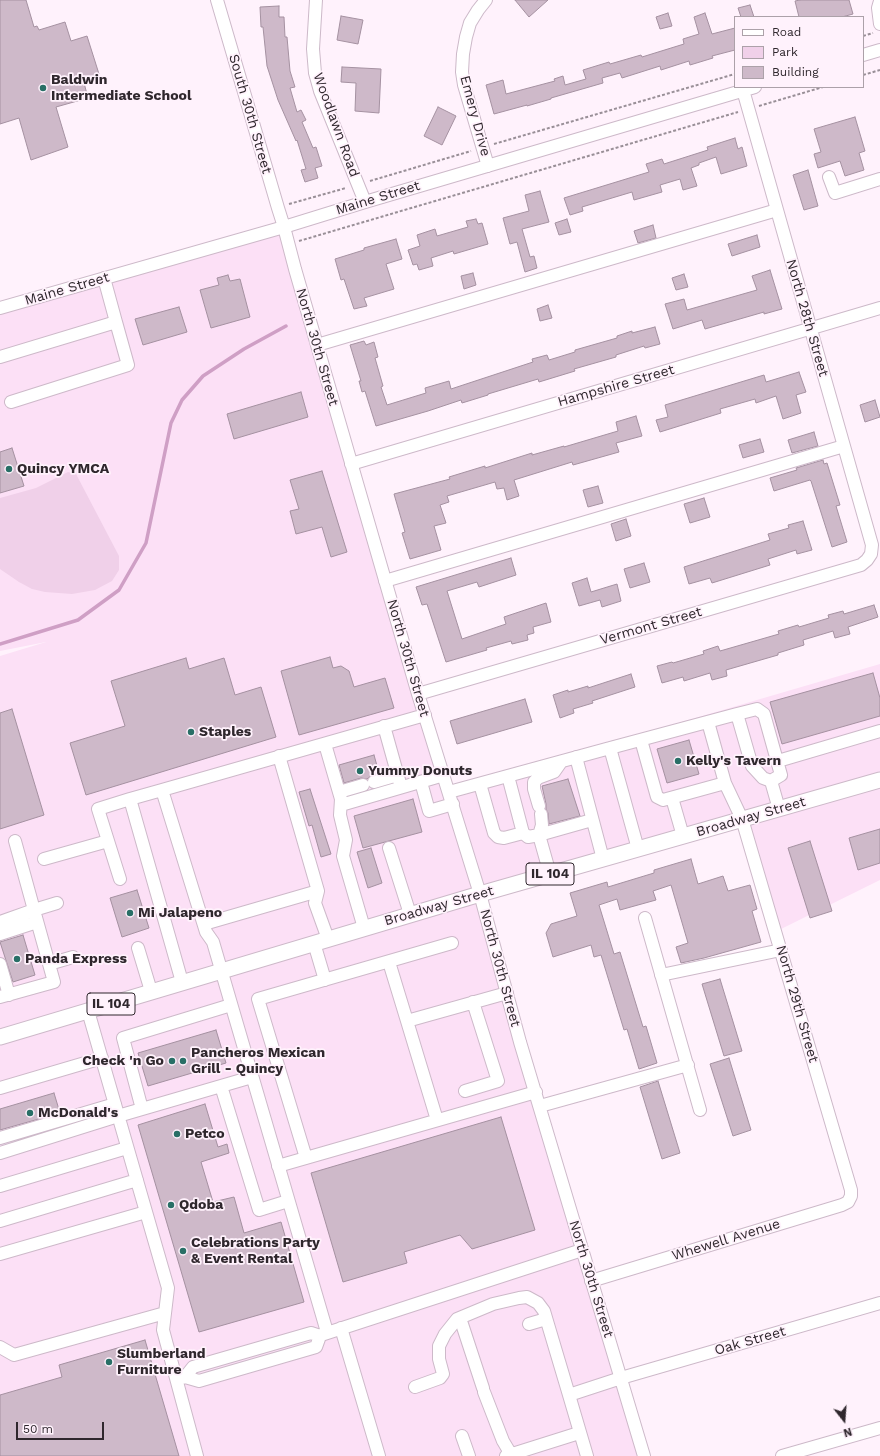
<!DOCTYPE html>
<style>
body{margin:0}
#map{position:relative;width:880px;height:1456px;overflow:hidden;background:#fff2fc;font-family:"Work Sans",sans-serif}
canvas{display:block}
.legend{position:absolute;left:734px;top:16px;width:130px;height:72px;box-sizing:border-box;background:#fff2fc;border:1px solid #aca1a9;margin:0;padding:5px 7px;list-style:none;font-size:12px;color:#2f272d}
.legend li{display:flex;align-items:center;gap:8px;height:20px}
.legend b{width:20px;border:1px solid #aca1a9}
.north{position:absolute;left:824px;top:1400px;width:40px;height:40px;-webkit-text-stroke:3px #fff2fc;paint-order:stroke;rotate:163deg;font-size:11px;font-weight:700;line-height:16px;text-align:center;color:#2f272d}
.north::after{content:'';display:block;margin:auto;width:14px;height:18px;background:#2f272d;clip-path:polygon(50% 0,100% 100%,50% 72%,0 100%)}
.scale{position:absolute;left:16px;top:1422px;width:88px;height:18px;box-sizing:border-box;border:2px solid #2f272d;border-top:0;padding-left:5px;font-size:12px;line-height:14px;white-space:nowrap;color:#2f272d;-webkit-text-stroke:3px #fff2fc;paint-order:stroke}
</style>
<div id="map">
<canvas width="880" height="1456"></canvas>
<ul class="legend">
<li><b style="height:5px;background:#fff"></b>Road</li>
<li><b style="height:11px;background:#f0d0e9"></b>Park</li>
<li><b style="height:11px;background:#ceb9c9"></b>Building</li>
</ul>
<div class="north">N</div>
<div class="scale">50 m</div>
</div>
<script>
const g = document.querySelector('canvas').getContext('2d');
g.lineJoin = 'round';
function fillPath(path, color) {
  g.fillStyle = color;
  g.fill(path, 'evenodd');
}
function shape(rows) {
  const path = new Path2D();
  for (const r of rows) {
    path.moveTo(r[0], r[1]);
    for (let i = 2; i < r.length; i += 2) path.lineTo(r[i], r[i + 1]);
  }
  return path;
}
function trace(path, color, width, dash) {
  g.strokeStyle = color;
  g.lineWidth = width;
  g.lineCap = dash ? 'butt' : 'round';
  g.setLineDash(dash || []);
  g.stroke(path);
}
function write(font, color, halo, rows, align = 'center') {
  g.font = font + ' "Work Sans",sans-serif';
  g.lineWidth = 3.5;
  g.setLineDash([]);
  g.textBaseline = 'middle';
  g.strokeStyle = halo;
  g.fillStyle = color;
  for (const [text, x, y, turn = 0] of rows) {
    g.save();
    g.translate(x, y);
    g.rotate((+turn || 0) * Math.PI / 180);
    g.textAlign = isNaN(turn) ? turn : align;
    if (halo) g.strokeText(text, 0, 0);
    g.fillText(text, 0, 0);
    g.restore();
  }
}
fillPath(shape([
 [281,221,449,790,880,664,880,880,775,932,742,820,480,894,644,1456,0,1456,0,656,46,642,0,651,0,303]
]), '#fce0f6');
fillPath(shape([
 [68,472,76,474,119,556,119,570,112,581,95,590,72,594,45,592,32,589,19,582,0,569,0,498,36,488]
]), '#f0d0e9');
trace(shape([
 [0,644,78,620,119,590,146,543,171,423,182,400,203,376,244,349,286,326]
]), '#cf9fc5', 3.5);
const building = shape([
 [0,0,26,0,34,27,37,26,39,30,65,22,71,41,87,36,99,74,83,79,88,98,56,107,68,147,31,160,19,118,0,124,0,0],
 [515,0,548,0,529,17,515,0],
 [800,0,849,0,853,14,842,17,799,17,795,1,800,0],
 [750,5,754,17,741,17,738,8,750,5],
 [279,6,279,17,284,17,285,37,287,37,290,71,295,87,290,88,297,112,301,110,306,120,302,122,313,148,316,147,322,166,315,168,318,178,305,182,301,170,306,169,297,140,296,141,278,100,267,66,263,27,261,27,260,7,279,6],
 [668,13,672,26,660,29,656,17,668,13],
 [705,13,712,34,735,28,735,50,712,56,713,58,690,65,689,61,661,70,660,66,622,78,620,73,602,78,603,83,551,98,551,99,527,106,527,105,494,114,486,85,503,80,506,94,555,81,554,79,563,76,565,85,586,79,583,70,609,62,610,64,641,55,642,57,684,44,683,39,699,34,694,17,705,13],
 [341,16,363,20,358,44,337,40,341,16],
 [342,67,381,69,379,113,355,111,356,83,341,82,342,67],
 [438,107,456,116,442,145,424,136,438,107],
 [855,117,865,151,859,153,864,170,845,176,840,161,818,168,814,154,821,152,814,129,855,117],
 [735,138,738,149,742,147,747,166,721,174,716,157,699,163,699,165,691,168,697,186,683,190,680,179,660,185,662,192,634,200,632,192,582,207,583,211,570,215,564,198,649,172,646,164,662,159,664,164,708,150,707,147,735,138],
 [808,170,818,206,804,210,793,175,808,170],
 [540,191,549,222,522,229,530,257,534,256,537,268,525,272,517,242,510,244,503,218,529,211,525,195,540,191],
 [476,219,478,224,482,223,488,244,454,254,453,251,431,258,433,266,419,270,417,264,413,265,408,250,420,246,417,235,435,229,437,236,468,227,466,221,476,219],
 [567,219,571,232,559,235,555,223,567,219],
 [653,225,656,238,638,243,634,231,653,225],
 [757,235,760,247,732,256,728,244,757,235],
 [396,239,402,259,386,264,394,289,364,298,367,306,354,309,344,279,341,280,335,259,364,250,364,248,396,239],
 [770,270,782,309,764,314,764,312,705,329,702,320,673,329,665,304,684,299,687,310,757,290,752,276,770,270],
 [473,273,476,285,464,289,461,276,473,273],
 [684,274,688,287,676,290,672,278,684,274],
 [228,275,230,281,240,279,250,317,211,328,200,290,219,285,217,278,228,275],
 [548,305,552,318,540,321,537,309,548,305],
 [179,307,187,332,143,345,135,319,179,307],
 [655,327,660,344,645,348,644,346,616,355,616,357,574,369,575,371,539,382,538,379,488,394,488,395,462,403,461,400,428,411,376,426,365,391,362,392,359,381,361,381,350,345,364,341,366,345,374,342,378,357,375,358,383,386,381,387,387,405,426,393,425,388,449,381,451,389,533,362,532,359,547,355,549,360,575,352,575,350,617,338,617,336,632,331,632,333,655,327],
 [799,372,806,392,796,395,801,413,783,419,776,396,756,403,755,399,720,409,721,413,660,432,656,420,668,417,665,405,764,375,766,382,799,372],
 [301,392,308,417,234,439,227,414,301,392],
 [875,400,880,417,865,422,860,405,875,400],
 [636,416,642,436,616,443,619,452,573,465,572,462,514,480,519,496,507,500,504,488,497,489,495,482,447,496,449,502,440,505,446,523,434,526,441,550,410,559,402,533,405,532,394,494,450,479,449,477,485,466,485,468,532,453,532,455,564,446,564,447,618,431,616,422,636,416],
 [814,432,818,446,792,453,788,440,814,432],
 [760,439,764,452,743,458,739,445,760,439],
 [12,448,24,486,0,493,0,452,12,448],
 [823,460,824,464,827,463,840,505,836,506,847,542,832,547,811,481,810,480,774,491,770,478,797,470,796,468,823,460],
 [322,471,347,552,331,557,322,527,296,534,290,511,299,509,290,480,322,471],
 [598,486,603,503,588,507,583,490,598,486],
 [704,498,710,517,690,523,684,504,704,498],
 [626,519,631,536,616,541,611,524,626,519],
 [803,521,812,550,797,554,796,550,768,559,770,565,712,583,710,578,689,584,684,567,770,540,768,534,789,528,788,525,803,521],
 [511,558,516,575,479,587,477,582,447,591,462,639,506,624,504,617,546,603,551,622,533,627,534,633,527,635,528,640,512,644,511,641,486,648,487,650,446,662,427,604,422,605,416,587,511,558],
 [644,563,650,582,630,588,624,569,644,563],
 [587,578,591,592,617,584,621,601,602,607,600,600,579,606,572,583,587,578],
 [874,605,878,617,848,627,850,634,835,638,833,631,803,640,804,645,778,653,778,655,726,670,727,676,712,680,710,673,684,681,683,677,662,683,657,666,672,662,673,663,704,654,703,651,718,646,720,651,779,634,778,631,798,625,799,627,829,618,828,615,843,611,844,614,874,605],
 [330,657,333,668,341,666,349,671,354,687,385,678,394,708,299,735,281,671,330,657],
 [186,658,189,669,224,658,235,695,261,687,276,737,86,795,70,743,125,726,111,681,186,658],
 [873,673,880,698,880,716,782,744,770,702,873,673],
 [631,674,635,687,592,701,593,703,573,709,574,713,560,718,553,695,568,690,568,692,588,686,588,688,631,674],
 [525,699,532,722,457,744,450,721,525,699],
 [12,709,44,815,0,829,0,713,12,709],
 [689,740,699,774,667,783,657,749,689,740],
 [374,755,379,773,372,775,367,779,361,778,344,783,339,765,374,755],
 [568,779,580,816,549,824,548,813,546,809,546,804,542,786,568,779],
 [310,789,331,854,321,857,312,825,309,826,299,792,310,789],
 [413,799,422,832,363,848,354,816,413,799],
 [880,829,880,863,858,870,849,838,880,829],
 [810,841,832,911,810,918,788,848,810,841],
 [371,848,382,883,368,888,357,852,371,848],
 [691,859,698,884,723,876,728,891,750,885,757,909,752,911,761,942,704,958,681,963,676,947,688,943,671,885,653,891,656,900,620,910,617,899,599,905,614,954,620,952,643,1027,646,1026,657,1063,639,1069,627,1029,624,1030,601,955,594,957,591,945,553,957,546,933,551,924,577,916,570,893,607,882,608,887,654,873,654,870,691,859],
 [137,890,149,928,122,937,110,898,137,890],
 [23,935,35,975,13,982,0,942,23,935],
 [720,979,742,1051,724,1056,702,984,720,979],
 [216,1030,226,1063,148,1086,138,1053,216,1030],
 [729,1058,751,1130,733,1136,710,1064,729,1058],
 [658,1081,680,1153,662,1159,640,1087,658,1081],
 [54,1093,60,1113,0,1130,0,1109,54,1093],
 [205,1104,218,1147,227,1144,229,1153,201,1162,213,1202,234,1197,244,1233,281,1222,304,1302,199,1332,138,1125,205,1104],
 [501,1117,535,1230,472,1249,460,1235,404,1252,407,1263,343,1282,311,1173,501,1117],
 [145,1340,179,1456,0,1456,0,1395,62,1377,59,1365,145,1340]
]);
fillPath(building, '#ceb9c9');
trace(building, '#a591a1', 1);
const minor = shape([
 [217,0,278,208,284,227,295,269,418,694,480,894,520,1042,644,1456],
 [316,0,313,49,315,73,320,91,365,202],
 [486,0,478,10,470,23,466,37,463,54,462,72,464,85,488,166],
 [880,1,878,8,880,24],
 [863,55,880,50],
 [829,177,835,193,880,179],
 [0,308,284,227,365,202,755,87],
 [317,345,777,210],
 [0,357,116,322,104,278],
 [11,402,128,365,116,322],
 [351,464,880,308],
 [385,581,844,446],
 [418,694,861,565,867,560,871,554,872,545,743,90],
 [737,714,757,709,764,714,781,775,771,781],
 [708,722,725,783],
 [384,726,401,787],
 [325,744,341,799,340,815,346,840,343,856,364,928],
 [576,757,603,859],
 [778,761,880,731],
 [508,776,523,833,528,837,539,835,542,825,541,814],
 [374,782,398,775],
 [421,782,429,811,453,804],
 [480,784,494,833,498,837,504,838,523,833],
 [339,792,363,785],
 [449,792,610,748],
 [672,798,683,836],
 [130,799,162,790],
 [341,805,444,775],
 [539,806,534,789,534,782,538,778,554,772,561,762],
 [389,848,410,914],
 [638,849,610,748,737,714,752,766,763,778,771,781,779,809],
 [44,859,108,841],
 [550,874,539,835,592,820],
 [120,879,98,809,130,799,182,982],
 [318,891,315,903,328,939],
 [645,918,700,1110],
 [0,922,34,910,15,841],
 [204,924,318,891,279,756],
 [0,934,37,922],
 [314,943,325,980],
 [138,948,151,991],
 [389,962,407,1021],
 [0,964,9,995],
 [49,964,34,910,57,903],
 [661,975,781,950],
 [0,997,54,982,49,964,73,957],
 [88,1011,168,1288,163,1330,197,1456],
 [221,1086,259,1210,288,1201],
 [0,1088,102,1058],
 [465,1091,498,1081,473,1002],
 [540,1106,688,1065],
 [142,1109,123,1038,231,1005],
 [437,1120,407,1021,507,993],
 [0,1138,115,1104],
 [0,1153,118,1116,252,1077],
 [306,1158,258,999,452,943],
 [278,1166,536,1092],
 [0,1186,127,1148],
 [0,1221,137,1180],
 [0,1254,146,1212],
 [591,1281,842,1205,848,1202,851,1196,851,1190,742,819,725,783,663,800,657,797,641,740],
 [529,1324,546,1319],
 [341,1328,379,1456],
 [327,1332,213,942,206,932,162,790,425,715],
 [321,1335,582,1250],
 [0,1347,14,1355,165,1313],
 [177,1380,185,1377,193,1367,311,1333,320,1336,316,1347,199,1381,185,1377],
 [415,1387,440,1378,443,1374,439,1359,439,1346,445,1334,457,1319],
 [483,1388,462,1324,457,1319,493,1304,519,1298,527,1297,538,1303,544,1311,569,1395],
 [484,1392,503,1441,512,1456],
 [462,1436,469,1456],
 [506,1456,579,1433],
 [587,1456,569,1395,621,1378,880,1303],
 [782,1456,880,1428]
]);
const major = shape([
 [0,1037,480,894,880,780]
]);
trace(minor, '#cdb9c9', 14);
trace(major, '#cdb9c9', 17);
trace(shape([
 [863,36,873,33],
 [863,75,880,70],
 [759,106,823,87],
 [494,144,735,74],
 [370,181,471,151],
 [289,204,346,188],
 [299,241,738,112]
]), '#998f97', 2, [3, 2]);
trace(minor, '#fff', 12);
trace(major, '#fff', 15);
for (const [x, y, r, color] of [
 [43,88,4,"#286f66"],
 [9,469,4,"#286f66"],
 [191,732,4,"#286f66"],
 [678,761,4,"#286f66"],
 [360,771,4,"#286f66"],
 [130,913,4,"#286f66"],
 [17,959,4,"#286f66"],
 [172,1061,4,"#286f66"],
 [183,1061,4,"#286f66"],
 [30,1113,4,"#286f66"],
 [177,1134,4,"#286f66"],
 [171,1205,4,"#286f66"],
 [183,1251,4,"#286f66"],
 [109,1362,4,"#286f66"]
]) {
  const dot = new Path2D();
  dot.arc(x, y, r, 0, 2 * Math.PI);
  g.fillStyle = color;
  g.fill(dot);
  trace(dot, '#fff2fc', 1.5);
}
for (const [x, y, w] of [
 [550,874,48],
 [111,1004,48]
]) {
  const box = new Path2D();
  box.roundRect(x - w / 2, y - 11, w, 22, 3);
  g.fillStyle = '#fff2fc';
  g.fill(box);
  trace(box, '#2f272d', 1);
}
write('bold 13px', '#2f272d', null, [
 ["IL 104",550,874],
 ["IL 104",111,1004]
]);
write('bold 14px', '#2f272d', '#fff2fc', [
 ["Baldwin",51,80],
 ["Intermediate School",51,96],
 ["Quincy YMCA",17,469],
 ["Staples",199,732],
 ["Kelly's Tavern",686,761],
 ["Yummy Donuts",368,771],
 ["Mi Jalapeno",138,913],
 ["Panda Express",25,959],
 ["Pancheros Mexican",191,1053],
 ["Grill - Quincy",191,1069],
 ["Check 'n Go",164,1061,"right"],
 ["McDonald's",38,1113],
 ["Petco",185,1134],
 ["Qdoba",179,1205],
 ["Celebrations Party",191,1243],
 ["& Event Rental",191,1259],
 ["Slumberland",117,1354],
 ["Furniture",117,1370]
], 'left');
write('14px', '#2f272d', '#fff2fc', [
 ["South 30th Street",250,114,74],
 ["Emery Drive",475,116,75],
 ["Woodlawn Road",336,125,70],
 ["Maine Street",378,198,-17],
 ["Maine Street",67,289,-16],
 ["North 28th Street",807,318,74],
 ["North 30th Street",317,347,74],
 ["Hampshire Street",616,386,-16],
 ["Vermont Street",651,626,-16],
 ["North 30th Street",408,658,74],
 ["Broadway Street",751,817,-16],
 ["Broadway Street",439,906,-16],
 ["North 30th Street",500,968,75],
 ["North 29th Street",797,1004,74],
 ["Whewell Avenue",726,1240,-17],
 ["North 30th Street",591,1279,73],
 ["Oak Street",750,1341,-16]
]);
</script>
